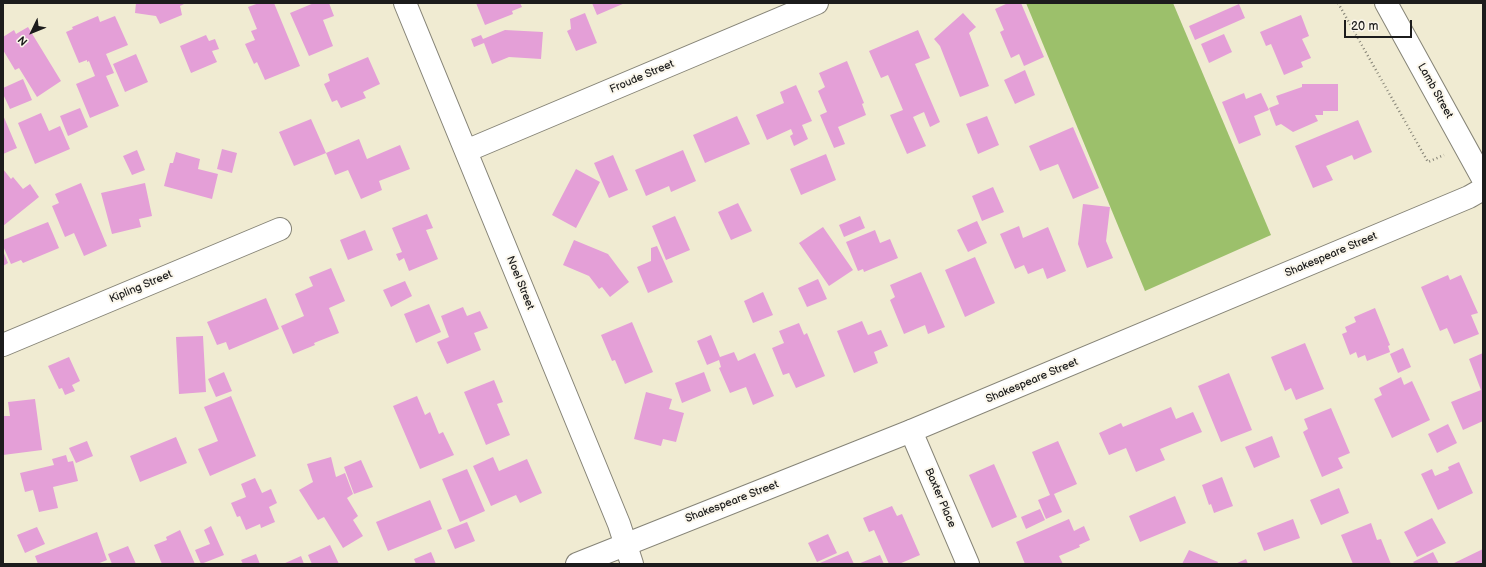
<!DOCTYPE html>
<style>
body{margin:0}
#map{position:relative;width:1486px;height:567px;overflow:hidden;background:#f0ebd2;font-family:"Balsamiq Sans",sans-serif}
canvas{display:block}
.frame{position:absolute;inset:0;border:4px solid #1c1c1c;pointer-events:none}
.north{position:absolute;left:12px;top:12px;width:40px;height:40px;-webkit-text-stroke:3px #fbf7ec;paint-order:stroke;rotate:227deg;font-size:11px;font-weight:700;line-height:16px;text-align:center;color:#1c1c1c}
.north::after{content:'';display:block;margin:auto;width:14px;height:18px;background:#1c1c1c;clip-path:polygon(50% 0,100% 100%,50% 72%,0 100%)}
.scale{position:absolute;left:1344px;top:20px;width:68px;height:18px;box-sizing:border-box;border:2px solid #1c1c1c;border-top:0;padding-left:5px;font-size:12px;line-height:14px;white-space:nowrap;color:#1c1c1c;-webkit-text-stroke:3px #fbf7ec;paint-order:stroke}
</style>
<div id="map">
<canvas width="1486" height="567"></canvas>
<div class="frame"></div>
<div class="north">N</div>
<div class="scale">20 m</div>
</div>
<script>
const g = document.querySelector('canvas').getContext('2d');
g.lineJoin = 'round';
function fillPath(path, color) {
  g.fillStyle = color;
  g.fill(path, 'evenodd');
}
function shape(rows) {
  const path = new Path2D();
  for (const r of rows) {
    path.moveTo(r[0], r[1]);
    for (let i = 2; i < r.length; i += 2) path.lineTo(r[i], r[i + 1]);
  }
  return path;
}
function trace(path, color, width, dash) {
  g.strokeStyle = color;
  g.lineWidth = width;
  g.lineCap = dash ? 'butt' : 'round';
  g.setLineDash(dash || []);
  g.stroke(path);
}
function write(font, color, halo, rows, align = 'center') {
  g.font = font + ' "Balsamiq Sans",sans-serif';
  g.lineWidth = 4;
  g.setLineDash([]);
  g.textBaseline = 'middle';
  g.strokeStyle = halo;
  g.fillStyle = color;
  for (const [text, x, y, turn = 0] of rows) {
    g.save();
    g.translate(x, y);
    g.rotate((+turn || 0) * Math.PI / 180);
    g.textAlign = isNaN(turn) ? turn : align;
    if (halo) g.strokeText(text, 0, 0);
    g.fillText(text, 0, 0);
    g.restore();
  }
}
fillPath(shape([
 [1026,3,1173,3,1271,235,1145,291]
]), '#9cc06b');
fillPath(shape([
 [136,3,186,3,180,6,182,15,160,24,156,16,135,13],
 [259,3,274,3,300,66,265,80,257,62,254,64,245,44,255,40,251,31,257,29,248,7],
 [314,3,329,3,334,16,323,20,333,46,309,56,290,13],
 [476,3,520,3,522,7,512,11,513,14,485,25],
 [592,3,625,3,597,15],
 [1008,3,1021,3,1044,57,1024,66,1019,54,1011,58,1000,32,1004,30,995,9],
 [1239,4,1245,18,1195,40,1189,26],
 [585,13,597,43,576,51,567,31,571,29,570,19],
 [963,13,976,27,969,33,989,86,960,97,940,46,934,39],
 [1301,15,1309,36,1302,39,1311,58,1301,62,1303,67,1284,75,1271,44,1266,46,1260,32],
 [98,16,100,22,115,16,128,45,106,54,114,73,106,76,119,106,90,118,76,84,95,76,89,61,87,62,87,60,79,63,66,32,73,29,72,27],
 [28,27,61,81,37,97,19,68,15,70,3,50,3,37,14,30,16,34],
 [505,30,543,32,541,59,509,57,492,64,484,43,474,47,471,39,481,35,483,39],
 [918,30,930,58,915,64,940,122,930,127,924,112,913,117,926,146,907,154,890,115,903,110,888,75,881,78,869,51],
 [1224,34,1232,52,1209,63,1201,44],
 [206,35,209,41,215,39,219,49,212,51,217,62,191,73,180,46],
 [136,54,148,82,125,92,113,64],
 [368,57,380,84,363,92,366,98,341,108,337,100,332,102,324,84,330,81,328,74],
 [847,61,864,103,862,104,866,115,838,127,845,144,834,148,820,115,827,112,818,91,825,87,819,73],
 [1025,70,1035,95,1015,104,1004,80],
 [23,79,32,100,10,109,3,94,3,88],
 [1302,84,1338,84,1338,111,1323,111,1323,115,1315,115,1318,121,1293,132,1281,124,1276,126,1269,108,1279,104,1276,96,1302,87],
 [796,85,812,121,802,125,808,139,794,146,790,136,793,134,791,129,767,140,756,115,784,103,780,92],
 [1244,93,1246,99,1261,93,1269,110,1254,116,1261,135,1239,144,1222,102],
 [80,108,88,127,68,136,60,116],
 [41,113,49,131,60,126,70,149,35,164,18,123],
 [3,115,17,148,3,154],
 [737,116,750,144,705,163,693,135],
 [987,116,999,145,978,154,966,124],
 [311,119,326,153,294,166,279,132],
 [1358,120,1372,152,1354,160,1352,155,1326,166,1333,180,1313,188,1295,146],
 [1073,127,1099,188,1073,199,1058,164,1040,171,1029,146],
 [359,139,367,159,400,145,410,169,379,181,382,190,361,199,348,170,335,175,326,153],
 [222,149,237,153,232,173,217,169],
 [137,150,145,170,132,175,123,156],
 [683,150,696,181,671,192,669,186,646,196,635,170],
 [176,152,200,159,198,169,218,174,212,199,164,186,170,163,173,163],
 [826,154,836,180,801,195,790,169],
 [613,155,628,190,609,198,594,163],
 [3,169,11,179,13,177,23,189,30,184,39,197,3,226],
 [576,169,600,182,576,228,552,215],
 [81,183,107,246,84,256,74,233,65,237,52,206,59,203,55,194],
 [145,183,152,216,139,219,141,227,112,234,101,193],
 [993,187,1004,212,982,221,972,196],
 [738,203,752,231,731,240,718,212],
 [1083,204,1110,207,1106,241,1113,258,1087,268,1078,244],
 [427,214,433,228,426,230,438,259,409,271,404,258,399,261,396,254,402,252,392,228],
 [675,216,690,250,666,260,652,226],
 [860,216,865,228,844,237,839,225],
 [977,221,987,243,968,252,957,230],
 [48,222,59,248,23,263,21,260,11,264,3,246,3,240],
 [1019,226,1023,238,1048,227,1066,271,1047,279,1043,268,1028,274,1024,265,1015,269,1000,234],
 [823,227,853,270,829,286,799,243],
 [365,230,373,250,348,260,340,240],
 [875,230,880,243,890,239,898,258,864,272,863,269,858,271,846,242],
 [574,240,608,254,629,282,610,297,602,287,599,289,589,276,563,265],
 [657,246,673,282,648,293,637,267,651,261,651,248],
 [3,251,8,263,3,266],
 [975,257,995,303,965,317,945,270],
 [331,268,345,301,329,308,339,333,314,343,315,345,293,354,281,326,304,316,295,294,313,286,309,277],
 [921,272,945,327,928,334,925,325,904,334,890,300,895,297,890,285],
 [1448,275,1450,280,1461,275,1478,313,1471,315,1479,334,1454,344,1447,328,1440,331,1421,287],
 [818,279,827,299,807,307,798,288],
 [405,281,412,296,391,307,383,290],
 [763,292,773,315,753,323,744,301],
 [266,298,279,329,229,350,226,342,217,345,207,322],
 [429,304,441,332,416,343,404,314],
 [463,307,467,316,480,311,488,328,474,333,481,350,447,364,437,342,449,337,441,316],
 [1375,308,1390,345,1388,346,1390,352,1367,361,1365,355,1358,358,1356,352,1350,355,1342,334,1347,332,1345,327,1356,322,1354,317],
 [862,321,868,335,881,330,888,346,874,352,878,363,854,373,837,331],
 [632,322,653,372,625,384,615,360,612,361,601,335],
 [799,323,804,335,807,333,825,376,796,388,789,373,783,375,772,348,784,343,779,331],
 [711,335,720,357,734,352,738,361,755,353,774,396,753,405,746,387,730,393,719,368,721,367,719,360,707,365,697,341],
 [203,336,206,392,179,394,176,337],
 [1305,343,1324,389,1296,400,1291,388,1285,391,1271,357],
 [1403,348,1411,367,1398,373,1390,354],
 [1483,353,1483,421,1463,430,1451,402,1481,390,1469,359],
 [69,357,80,381,72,385,75,391,65,395,62,388,59,389,48,366],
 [224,372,232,391,216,397,208,379],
 [704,372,711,391,682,403,675,383],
 [1229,373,1252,430,1221,442,1198,386],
 [1401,377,1404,385,1412,381,1430,420,1392,438,1374,399,1382,395,1379,388],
 [494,380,503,402,497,404,510,435,486,445,464,392],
 [646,392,672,399,669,409,684,413,676,442,663,439,661,446,634,439],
 [231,396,256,456,210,476,198,449,218,441,204,407],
 [417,396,425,415,430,412,439,434,443,432,454,455,420,469,393,406],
 [35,399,42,450,3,455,3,416,10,416,8,402],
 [1171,407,1176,419,1193,412,1202,432,1160,449,1165,460,1136,472,1126,448,1109,455,1099,433,1121,423,1123,427],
 [1331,408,1350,453,1338,458,1343,468,1322,477,1303,432,1308,429,1304,419],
 [1448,424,1457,443,1437,453,1428,434],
 [1272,436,1280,457,1254,468,1245,447],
 [176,437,187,463,140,482,130,456],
 [87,441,93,456,76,463,69,448],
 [1058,441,1077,484,1054,494,1062,512,1046,519,1038,500,1050,495,1032,452],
 [66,455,68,462,73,461,78,481,53,487,58,508,39,512,33,490,25,492,20,473,54,465,52,459],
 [331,457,336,477,345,473,353,494,347,498,358,516,353,520,363,536,343,548,324,517,318,520,299,490,313,482,307,464],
 [493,457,499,471,527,459,542,493,520,503,516,495,491,506,473,466],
 [361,460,373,487,354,494,344,467],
 [1459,462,1473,493,1438,510,1421,474,1432,469,1435,476,1449,470,1448,467],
 [994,464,1017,517,992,528,969,475],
 [467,469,485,511,460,522,442,479],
 [1222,477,1233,506,1214,513,1211,504,1209,505,1202,485],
 [255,478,262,493,271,489,277,503,269,507,275,522,261,528,260,524,246,530,240,516,237,517,231,503,246,497,241,484],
 [1339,488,1349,513,1321,525,1310,500],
 [1175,496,1186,523,1140,542,1129,516],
 [430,500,442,529,388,551,376,522],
 [892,506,897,516,902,514,920,555,899,564,889,564,874,530,869,532,863,518],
 [1040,509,1045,520,1026,529,1021,517],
 [1432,518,1446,543,1417,557,1404,532],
 [1069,519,1074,531,1084,526,1090,540,1079,545,1080,547,1059,556,1063,564,1025,564,1016,542],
 [1293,519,1300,538,1264,551,1257,533],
 [467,522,475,541,455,549,447,530],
 [1371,523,1377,540,1381,539,1391,564,1353,564,1341,535],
 [211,526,224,555,201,564,195,550,210,544,204,530],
 [37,527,45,544,25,553,17,535],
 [180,530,195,564,162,564,154,545,167,540,166,537],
 [97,532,107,560,97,564,38,564,35,556],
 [828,534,837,553,817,562,808,543],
 [330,545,339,564,312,564,308,555],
 [128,546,136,564,112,564,108,554],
 [1483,549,1483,564,1452,564],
 [1189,550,1218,562,1217,564,1182,564],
 [848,551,854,564,821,564,820,563],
 [431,552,436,564,416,564,414,559],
 [1433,552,1439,564,1415,564,1413,562],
 [256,554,260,564,243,564,241,560],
 [880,555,884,564,858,564],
 [301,556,304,564,283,564],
 [1246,559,1248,564,1235,564]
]), '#e49fd7');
const street = shape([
 [405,3,619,524,632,564],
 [466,151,817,3],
 [3,345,280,229],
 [911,431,968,564]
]);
const secondary = shape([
 [1386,3,1483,179],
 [577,564,911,431,1469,197,1483,189]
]);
trace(street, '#868477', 24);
trace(secondary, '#868477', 24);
trace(shape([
 [1338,3,1428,162,1444,155]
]), '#868477', 2.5, [1, 3]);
trace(street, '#fff', 22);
trace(secondary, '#fff', 22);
write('11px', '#1c1c1c', '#fbf7ec', [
 ["Froude Street",642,77,-23],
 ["Lamb Street",1435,91,61],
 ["Shakespeare Street",1331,255,-23],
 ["Noel Street",520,283,68],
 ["Kipling Street",141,287,-23],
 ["Shakespeare Street",1032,381,-23],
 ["Baxter Place",940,498,67],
 ["Shakespeare Street",732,502,-21]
]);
</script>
